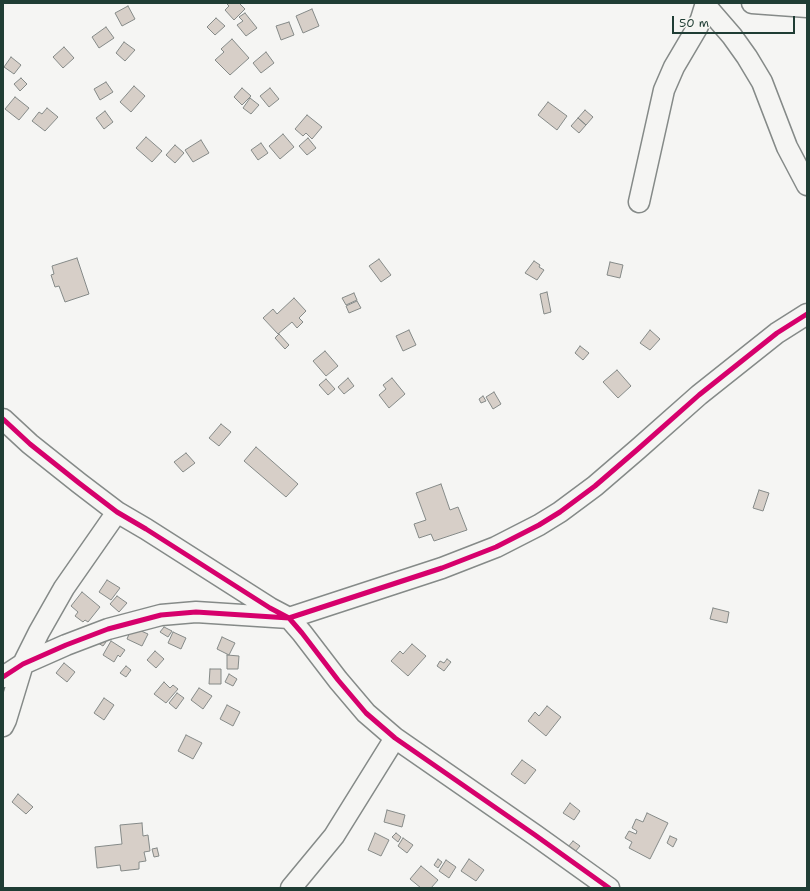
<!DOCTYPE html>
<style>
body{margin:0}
#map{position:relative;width:810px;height:891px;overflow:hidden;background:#f5f5f3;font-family:"Shantell Sans",sans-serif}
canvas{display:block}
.frame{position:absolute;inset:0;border:4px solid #1f3d34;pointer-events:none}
.scale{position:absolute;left:672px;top:16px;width:123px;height:18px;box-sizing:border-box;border:2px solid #1f3d34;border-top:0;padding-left:5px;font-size:12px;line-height:14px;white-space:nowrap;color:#1f3d34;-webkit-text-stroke:3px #f6f6f2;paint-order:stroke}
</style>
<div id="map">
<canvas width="810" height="891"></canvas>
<div class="frame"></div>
<div class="scale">50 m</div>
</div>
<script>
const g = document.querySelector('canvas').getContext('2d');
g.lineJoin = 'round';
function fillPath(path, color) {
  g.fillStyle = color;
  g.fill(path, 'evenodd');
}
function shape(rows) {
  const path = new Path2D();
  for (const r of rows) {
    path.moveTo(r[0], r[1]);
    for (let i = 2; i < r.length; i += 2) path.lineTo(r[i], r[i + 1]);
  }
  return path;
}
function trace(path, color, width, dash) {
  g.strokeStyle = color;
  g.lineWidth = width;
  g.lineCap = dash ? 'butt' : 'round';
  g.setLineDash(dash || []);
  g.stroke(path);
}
const building = shape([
 [228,3,239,3,245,9,234,20,225,10,229,6,227,4,228,3],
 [128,6,135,19,122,26,115,13,128,6],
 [312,9,319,26,303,33,296,16,312,9],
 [245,13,257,28,246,36,237,25,243,21,239,17,245,13],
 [216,18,225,26,215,35,207,27,216,18],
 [289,22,294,35,281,40,276,26,289,22],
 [106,27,114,38,99,48,92,37,106,27],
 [232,39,249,58,230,75,215,60,224,52,221,49,232,39],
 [124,42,135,50,125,61,116,53,124,42],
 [64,47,74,58,63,68,53,57,64,47],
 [266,52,274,63,261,73,253,63,266,52],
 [11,57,21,65,14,74,4,67,11,57],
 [21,78,27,84,20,91,14,84,21,78],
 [106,82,113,92,100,100,94,89,106,82],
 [134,86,145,96,131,112,120,102,134,86],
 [242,88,251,96,242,105,234,97,242,88],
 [270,88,279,99,269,107,260,96,270,88],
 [15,97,29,108,19,120,5,109,15,97],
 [250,98,259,105,251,114,243,108,250,98],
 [548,102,567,116,557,130,538,115,548,102],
 [47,108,58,117,45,131,32,121,39,112,42,114,47,108],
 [585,110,593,117,586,125,578,118,585,110],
 [105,111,113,122,104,129,96,118,105,111],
 [307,115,322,127,312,139,306,133,303,136,295,129,307,115],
 [578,118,586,125,579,133,571,126,578,118],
 [283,134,294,147,280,159,269,146,283,134],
 [146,137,162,151,152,162,136,148,146,137],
 [308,138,316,148,307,155,299,146,308,138],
 [201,140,209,153,193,162,185,150,201,140],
 [261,143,268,153,258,160,251,150,261,143],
 [175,145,184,153,175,163,166,155,175,145],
 [77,258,89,294,65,302,59,286,55,287,51,275,54,274,52,266,77,258],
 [379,259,391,275,381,282,369,266,379,259],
 [534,261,540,265,539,267,544,270,537,280,525,273,534,261],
 [610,262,623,265,620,278,607,275,610,262],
 [547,292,551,312,544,314,540,294,547,292],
 [354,293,357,300,346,305,342,298,354,293],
 [294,298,306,311,299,318,303,322,297,328,292,322,278,334,263,318,273,309,277,314,294,298],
 [357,301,361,308,349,313,346,306,357,301],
 [409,330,416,345,403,351,396,336,409,330],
 [650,330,660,339,650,350,640,343,650,330],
 [279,334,289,345,285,349,275,338,279,334],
 [580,346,589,353,583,360,575,353,580,346],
 [325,351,338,366,326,376,313,361,325,351],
 [617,370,631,386,618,398,603,382,617,370],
 [348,378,354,386,344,394,338,387,348,378],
 [392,378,405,394,389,408,379,395,386,389,383,385,392,378],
 [326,379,335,389,328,395,319,385,326,379],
 [494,392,501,404,493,409,486,397,494,392],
 [483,396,486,401,481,403,479,399,483,396],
 [221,424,231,432,219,446,209,438,221,424],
 [256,447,298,484,286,497,244,461,256,447],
 [186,453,195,463,183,472,174,462,186,453],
 [441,484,450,510,458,507,467,530,434,541,431,534,419,538,414,524,426,520,416,493,441,484],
 [759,490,769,493,763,511,753,508,759,490],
 [107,580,120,588,111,600,99,592,107,580],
 [82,592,100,607,88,622,85,620,83,622,75,616,78,612,71,606,82,592],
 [117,596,127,603,119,612,110,604,117,596],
 [713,608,729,612,727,623,710,619,713,608],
 [132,627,148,634,142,646,127,639,132,627],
 [164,627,172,631,168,637,160,632,164,627],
 [173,632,186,638,181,649,168,643,173,632],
 [222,637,235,643,229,655,217,649,222,637],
 [101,639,106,642,103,646,98,643,101,639],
 [111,641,125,650,120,657,118,655,114,662,103,655,111,641],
 [412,644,426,656,408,676,391,661,400,651,403,654,412,644],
 [155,651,164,659,156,668,147,660,155,651],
 [227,655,239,656,238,669,227,669,227,655],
 [447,659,451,662,444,671,437,666,440,661,444,663,447,659],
 [64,663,75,672,67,682,56,673,64,663],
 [126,666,131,670,126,677,120,673,126,666],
 [210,669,221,669,221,684,209,684,210,669],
 [229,674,237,679,233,686,225,682,229,674],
 [164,682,170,688,173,685,178,689,166,703,154,694,164,682],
 [199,688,212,696,203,709,191,700,199,688],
 [177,693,184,698,176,709,169,703,177,693],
 [104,698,114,705,104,720,94,713,104,698],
 [227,705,240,712,233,726,220,719,227,705],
 [547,706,561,717,546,736,528,721,535,712,539,716,547,706],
 [186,735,202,743,193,759,178,751,186,735],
 [522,760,536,770,525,784,511,774,522,760],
 [18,794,33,807,26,814,12,802,18,794],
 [570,803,580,811,574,820,563,813,570,803],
 [387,810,405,815,402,827,384,822,387,810],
 [647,813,668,823,650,859,629,848,632,842,625,838,629,831,636,834,637,831,632,828,636,819,643,822,647,813],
 [142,823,143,836,148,835,150,851,144,852,146,861,139,862,139,869,121,871,120,865,97,868,95,847,122,844,120,825,142,823],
 [375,833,389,840,381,856,368,850,375,833],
 [396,833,401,837,398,842,392,837,396,833],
 [670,836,677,839,673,847,667,843,670,836],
 [403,838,413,845,407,853,398,846,403,838],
 [573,841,580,846,575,852,568,847,573,841],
 [157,848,159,856,154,857,152,849,157,848],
 [438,859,442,862,438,868,434,865,438,859],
 [469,859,484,870,476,881,461,871,469,859],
 [446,860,456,867,449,878,439,871,446,860],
 [421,866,438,880,431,888,421,888,410,879,421,866]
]);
fillPath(building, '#d7cfc8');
trace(building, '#858a88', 1);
const minor = shape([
 [752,3,807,7],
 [706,6,732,36,747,57,762,82,787,147,807,185],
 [639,202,664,90,674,67,697,28,701,19,706,3],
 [3,419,30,444,79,483,117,512,146,529,270,608,289,618,302,633,338,680,366,713,395,738,535,835,609,888],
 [3,677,23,664,66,645,108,629,161,615,196,612,289,618,442,568,496,547,539,525,560,512,595,486,638,449,699,395,777,333,807,314],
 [3,726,6,720,23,664,39,632,64,588,117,512],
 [291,888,334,836,395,738]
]);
trace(minor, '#858a88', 23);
trace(minor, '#f5f5f3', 20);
trace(shape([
 [3,419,30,444,79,483,117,512,146,529,270,608,289,618,302,633,338,680,366,713,395,738,535,835,609,888],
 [3,677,23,664,66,645,108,629,161,615,196,612,289,618,442,568,496,547,539,525,560,512,595,486,638,449,699,395,777,333,807,314]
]), '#d6006c', 5);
</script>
